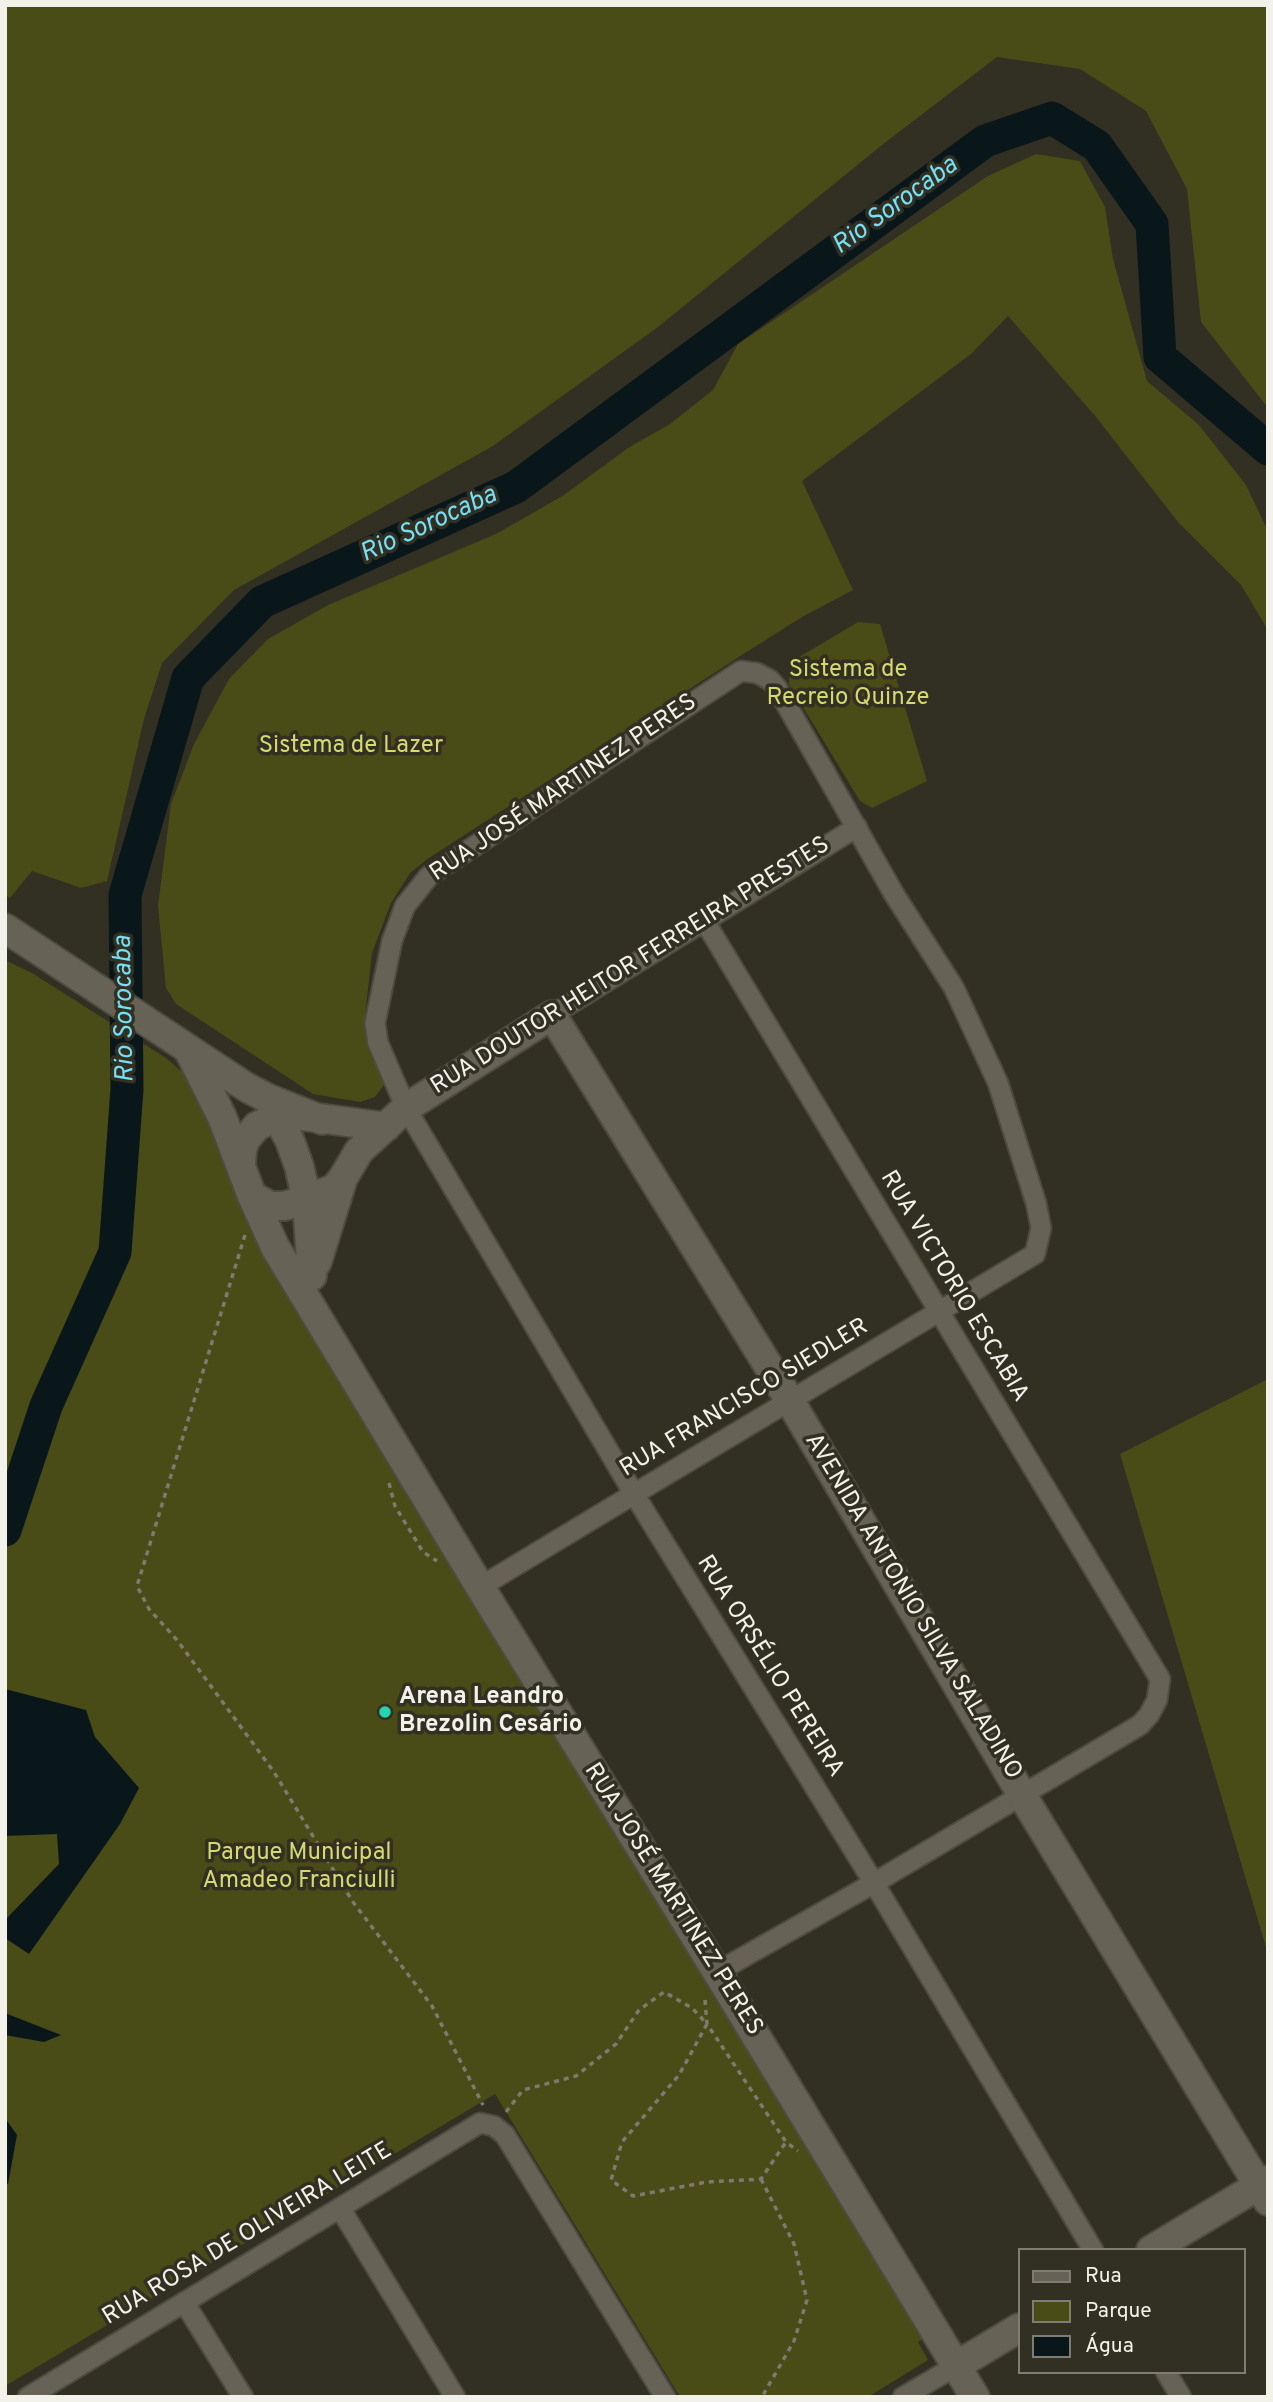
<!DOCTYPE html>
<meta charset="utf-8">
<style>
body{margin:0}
#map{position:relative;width:1273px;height:2402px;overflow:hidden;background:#322f23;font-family:Overpass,sans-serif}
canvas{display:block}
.frame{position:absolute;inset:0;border:7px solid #f3f2ea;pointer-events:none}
.legend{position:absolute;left:1018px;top:2248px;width:228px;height:126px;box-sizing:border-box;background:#322f23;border:2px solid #7f7d73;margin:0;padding:9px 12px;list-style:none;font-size:21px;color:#f3f2ea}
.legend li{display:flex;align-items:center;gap:14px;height:35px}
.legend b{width:35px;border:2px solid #7f7d73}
</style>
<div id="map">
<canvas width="1273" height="2402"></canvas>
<div class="frame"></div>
<ul class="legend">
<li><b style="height:9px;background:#666356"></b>Rua</li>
<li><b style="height:19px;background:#494c16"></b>Parque</li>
<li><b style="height:19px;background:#0a171a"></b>Água</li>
</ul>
</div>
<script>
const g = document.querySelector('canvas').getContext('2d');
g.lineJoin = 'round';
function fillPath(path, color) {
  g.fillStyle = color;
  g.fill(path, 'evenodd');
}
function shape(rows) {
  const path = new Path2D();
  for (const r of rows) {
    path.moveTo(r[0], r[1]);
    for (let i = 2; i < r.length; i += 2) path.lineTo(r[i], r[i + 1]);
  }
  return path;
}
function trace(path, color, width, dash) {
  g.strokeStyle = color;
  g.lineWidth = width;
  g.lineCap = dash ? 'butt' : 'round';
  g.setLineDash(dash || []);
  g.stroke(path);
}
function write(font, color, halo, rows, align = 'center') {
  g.font = font + ' Overpass,sans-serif';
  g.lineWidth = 7;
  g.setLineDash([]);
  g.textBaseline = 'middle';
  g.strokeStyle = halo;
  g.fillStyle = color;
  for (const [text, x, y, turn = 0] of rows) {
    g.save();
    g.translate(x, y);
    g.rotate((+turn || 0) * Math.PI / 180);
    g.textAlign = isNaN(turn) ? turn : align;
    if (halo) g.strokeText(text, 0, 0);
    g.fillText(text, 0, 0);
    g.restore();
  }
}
fillPath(shape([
 [5,5,1268,5,1268,408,1201,322,1187,189,1146,111,1080,69,997,57,882,145,658,327,493,446,234,590,162,663,144,719,107,881,81,888,32,871,10,898,5,895],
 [1036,154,1080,161,1105,207,1113,259,1147,381,1199,425,1246,485,1268,531,1268,630,1241,585,1178,522,1096,417,1008,316,971,354,802,481,853,590,802,617,742,655,429,858,410,873,391,903,372,953,365,1016,369,1051,386,1082,375,1097,360,1102,313,1094,176,1004,166,988,158,906,171,804,194,744,229,679,268,639,328,605,496,534,564,495,628,448,670,424,713,390,738,344,988,176],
 [858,622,880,624,927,781,872,808,860,801,789,684,789,663],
 [5,960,32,973,166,1058,189,1078,270,1257,927,2337,918,2342,928,2360,868,2397,680,2397,495,2094,5,2386],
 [1268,1379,1268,1954,1120,1454]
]), '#494c16');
fillPath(shape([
 [5,1689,86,1710,95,1737,139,1788,120,1824,29,1954,5,1938,5,1920,59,1864,57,1834,5,1836],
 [5,2013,61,2035,44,2042,5,2035],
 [5,2118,17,2135,8,2184,5,2183]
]), '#0a171a');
trace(shape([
 [5,1530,46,1406,115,1252,127,1089,125,895,188,678,262,602,516,487,985,141,1052,118,1097,146,1152,224,1160,357,1268,449]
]), '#0a171a', 33);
const street = shape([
 [704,920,1160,1679,1157,1700,1149,1715,1140,1725,874,1883,717,1972],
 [552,1015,857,827],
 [480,1587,634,1494,1035,1254,1041,1228,1036,1203,998,1083,954,988,894,894,777,688,770,680,757,673,741,671,429,876,405,906,392,941,375,1023,378,1043,406,1108,634,1494,874,1883,1093,2250],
 [340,2208,455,2397],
 [184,2302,243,2397],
 [1166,2372,1181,2397],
 [28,2397,480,2123,494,2126,505,2135,665,2397],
 [903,2397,956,2366]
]);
const secondary = shape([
 [5,928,246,1087,267,1098,322,1120],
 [189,1051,222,1117,252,1196,275,1247,480,1587,717,1972,975,2397],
 [267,1098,290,1141,299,1166,307,1200,312,1276],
 [241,1165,242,1149,246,1139,257,1126,277,1117,288,1114,386,1127],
 [252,1196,270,1206,285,1206,334,1189,343,1178,359,1151,406,1108,552,1015,790,1401,1022,1795,1268,2201],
 [317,1262,343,1178],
 [1151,2250,1268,2180],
 [956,2366,1019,2328]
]);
trace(street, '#4e4c41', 23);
trace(secondary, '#4e4c41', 32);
trace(shape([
 [245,1235,137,1586,149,1609,177,1640,274,1772,353,1902,432,2006,483,2105],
 [389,1483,395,1506,423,1552,437,1561],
 [705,2000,707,2024,786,2142,798,2151],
 [506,2112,523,2090,576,2076,616,2044,639,2010,664,1992,692,2008,707,2024,679,2075,622,2142,611,2180,633,2196,707,2182,761,2179,786,2142],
 [761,2179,794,2244,807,2300,794,2341,762,2397]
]), '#7d7b70', 3.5, [5, 5]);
trace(street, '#666356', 19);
trace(secondary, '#666356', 28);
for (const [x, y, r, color] of [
 [385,1712,7,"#24d5af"]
]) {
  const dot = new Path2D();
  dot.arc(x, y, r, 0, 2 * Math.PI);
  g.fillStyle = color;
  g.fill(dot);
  trace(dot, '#322f23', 2.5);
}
write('24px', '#d2da71', '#322f23', [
 ["Sistema de",848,671],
 ["Recreio Quinze",848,699],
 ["Sistema de Lazer",351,747],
 ["Parque Municipal",299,1854],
 ["Amadeo Franciulli",299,1882]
]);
write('24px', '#f3f2ea', '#322f23', [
 ["RUA JOSÉ MARTINEZ PERES",564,789,-34],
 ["RUA DOUTOR HEITOR FERREIRA PRESTES",631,967,-32],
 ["RUA VICTORIO ESCABIA",953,1287,59],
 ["RUA FRANCISCO SIEDLER",745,1399,-31],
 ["AVENIDA ANTONIO SILVA SALADINO",912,1607,59],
 ["RUA ORSÉLIO PEREIRA",769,1667,58],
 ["RUA JOSÉ MARTINEZ PERES",672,1900,58],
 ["RUA ROSA DE OLIVEIRA LEITE",248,2235,-31]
]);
write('bold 24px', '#f3f2ea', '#322f23', [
 ["Arena Leandro",399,1698],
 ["Brezolin Cesário",399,1726]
], 'left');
write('italic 26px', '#75e0f6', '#322f23', [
 ["Rio Sorocaba",896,207,-36],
 ["Rio Sorocaba",429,526,-25],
 ["Rio Sorocaba",126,1009,-91]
]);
</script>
